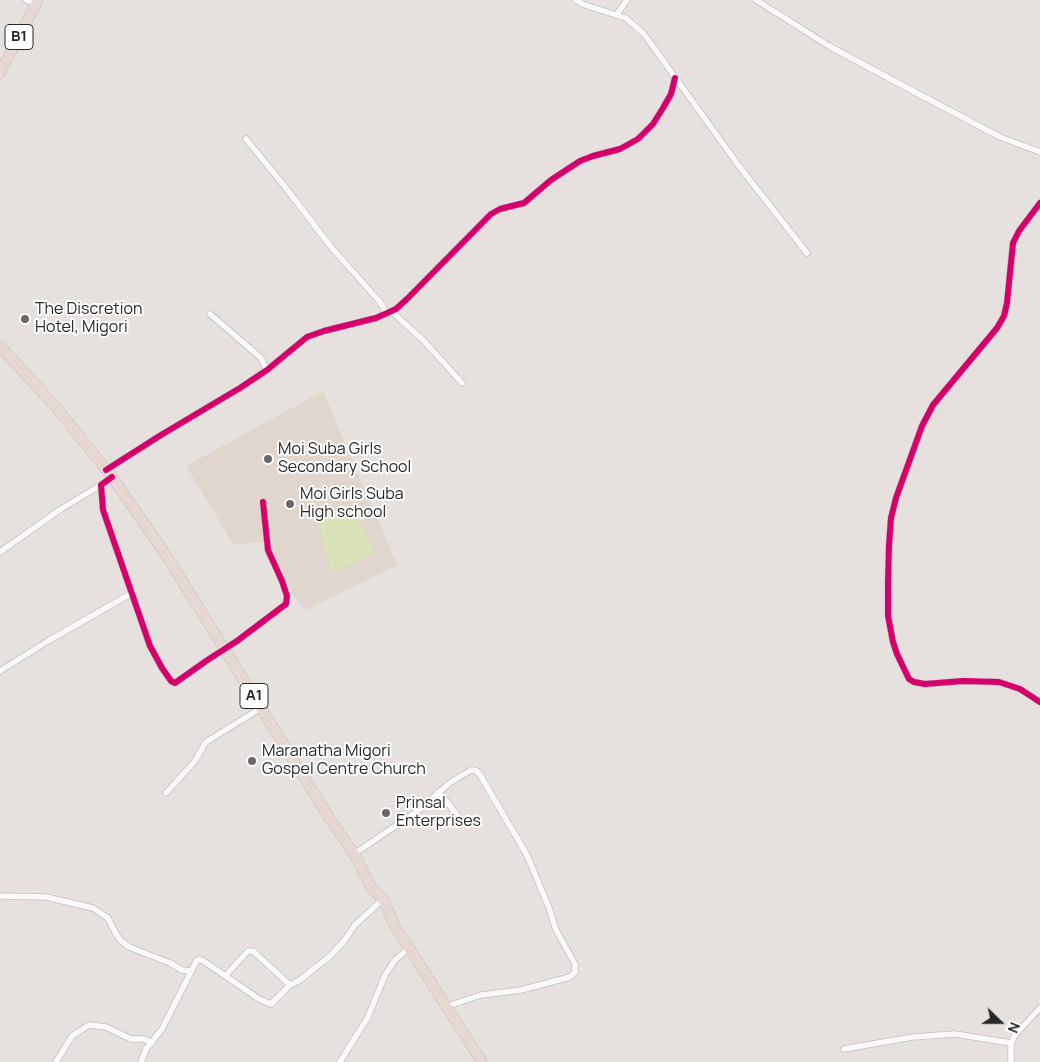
<!DOCTYPE html>
<style>
body{margin:0}
#map{position:relative;width:1040px;height:1062px;overflow:hidden;background:#e6e1de;font-family:Manrope,sans-serif}
canvas{display:block}
.north{position:absolute;left:975px;top:997px;width:50px;height:50px;-webkit-text-stroke:4px #fff;paint-order:stroke;rotate:112deg;font-size:14px;font-weight:700;line-height:20px;text-align:center;color:#282828}
.north::after{content:'';display:block;margin:auto;width:18px;height:22px;background:#282828;clip-path:polygon(50% 0,100% 100%,50% 72%,0 100%)}
</style>
<div id="map">
<canvas width="1040" height="1062"></canvas>
<div class="north">N</div>
</div>
<script>
const g = document.querySelector('canvas').getContext('2d');
g.lineJoin = 'round';
function fillPath(path, color) {
  g.fillStyle = color;
  g.fill(path, 'evenodd');
}
function shape(rows) {
  const path = new Path2D();
  for (const r of rows) {
    path.moveTo(r[0], r[1]);
    for (let i = 2; i < r.length; i += 2) path.lineTo(r[i], r[i + 1]);
  }
  return path;
}
function trace(path, color, width, dash) {
  g.strokeStyle = color;
  g.lineWidth = width;
  g.lineCap = dash ? 'butt' : 'round';
  g.setLineDash(dash || []);
  g.stroke(path);
}
function write(font, color, halo, rows, align = 'center') {
  g.font = font + ' Manrope,sans-serif';
  g.lineWidth = 4;
  g.setLineDash([]);
  g.textBaseline = 'middle';
  g.strokeStyle = halo;
  g.fillStyle = color;
  for (const [text, x, y, turn = 0] of rows) {
    g.save();
    g.translate(x, y);
    g.rotate((+turn || 0) * Math.PI / 180);
    g.textAlign = isNaN(turn) ? turn : align;
    if (halo) g.strokeText(text, 0, 0);
    g.fillText(text, 0, 0);
    g.restore();
  }
}
fillPath(shape([
 [323,391,397,565,306,610,293,595,269,542,233,544,186,466]
]), '#e0d6cd');
fillPath(shape([
 [354,509,375,553,331,573,318,522]
]), '#dae2b7');
const street = shape([
 [26,0,36,4],
 [576,0,585,5,626,18,644,34,739,166,807,253],
 [756,0,829,46,911,90,1000,137,1040,152],
 [617,14,627,0],
 [246,139,286,188,331,247,380,302,387,314],
 [1040,203,1019,231,1013,243,1007,303,1004,316,997,328,933,405,922,426,896,498,891,518,889,545,888,582,888,616,893,642,897,654,909,679,914,682,925,684,963,681,999,682,1020,689,1040,702],
 [392,312,424,341,462,383],
 [210,314,261,358,267,370],
 [106,470,161,435,240,388,267,370,307,337,324,331,376,318,396,309,408,298,491,214,500,209,524,203,551,180,580,161,593,156,620,149,638,139,653,124,663,108,671,94,675,78],
 [112,477,101,485,103,510,150,646,162,668,171,681,175,683,206,661,237,641,286,604,287,596,282,581,268,550,263,502],
 [0,552,61,509,101,485],
 [0,671,48,641,132,593],
 [439,792,451,782,471,770,477,771,480,775,527,855,549,908,556,930,575,964,575,972,570,977,521,990,481,995,445,1007],
 [166,793,195,761,206,742,261,708],
 [354,854,425,806,439,792,458,816,460,824],
 [0,896,46,897,93,908,108,918,116,934,121,941,129,947,170,963,182,970,190,971],
 [226,975,248,951,253,951,290,985],
 [844,1049,913,1037,955,1034,1011,1043],
 [56,1062,72,1036,89,1025,106,1027,131,1039,144,1039,152,1043],
 [141,1062,146,1049,162,1029,197,960,202,960,259,999,271,1004,290,985,300,980,330,956,344,941,355,925,383,899],
 [340,1062,368,1017,385,975,395,960,409,948],
 [1011,1062,1011,1043,1015,1035,1040,1008]
]);
const highway = shape([
 [0,73,38,0],
 [0,346,55,406,112,477,166,555,330,819,354,854,372,889,383,899,396,928,409,948,482,1062]
]);
trace(street, '#c0bfbf', 7);
trace(highway, '#bfbdbc', 11);
trace(street, '#fbfafa', 5.5);
trace(highway, '#e7d8d4', 10);
trace(shape([
 [1040,203,1019,231,1013,243,1007,303,1004,316,997,328,933,405,922,426,896,498,891,518,889,545,888,582,888,616,893,642,897,654,909,679,914,682,925,684,963,681,999,682,1020,689,1040,702],
 [106,470,161,435,240,388,267,370,307,337,324,331,376,318,396,309,408,298,491,214,500,209,524,203,551,180,580,161,593,156,620,149,638,139,653,124,663,108,671,94,675,78],
 [112,477,101,485,103,510,150,646,162,668,171,681,175,683,206,661,237,641,286,604,287,596,282,581,268,550,263,502]
]), '#d6006c', 6);
for (const [x, y, r, color] of [
 [25,319,5,"#6a6968"],
 [268,459,5,"#6a6968"],
 [290,504,5,"#6a6968"],
 [252,761,5,"#6a6968"],
 [386,813,5,"#6a6968"]
]) {
  const dot = new Path2D();
  dot.arc(x, y, r, 0, 2 * Math.PI);
  g.fillStyle = color;
  g.fill(dot);
  trace(dot, '#fff', 2);
}
for (const [x, y, w] of [
 [19,37,28],
 [254,696,28]
]) {
  const box = new Path2D();
  box.roundRect(x - w / 2, y - 12.5, w, 25, 4);
  g.fillStyle = '#fff';
  g.fill(box);
  trace(box, '#282828', 1);
}
write('bold 15px', '#282828', null, [
 ["B1",19,37],
 ["A1",254,696]
]);
write('16px', '#282828', '#fff', [
 ["The Discretion",35,310],
 ["Hotel, Migori",35,328],
 ["Moi Suba Girls",278,450],
 ["Secondary School",278,468],
 ["Moi Girls Suba",300,495],
 ["High school",300,513],
 ["Maranatha Migori",262,752],
 ["Gospel Centre Church",262,770],
 ["Prinsal",396,804],
 ["Enterprises",396,822]
], 'left');
</script>
